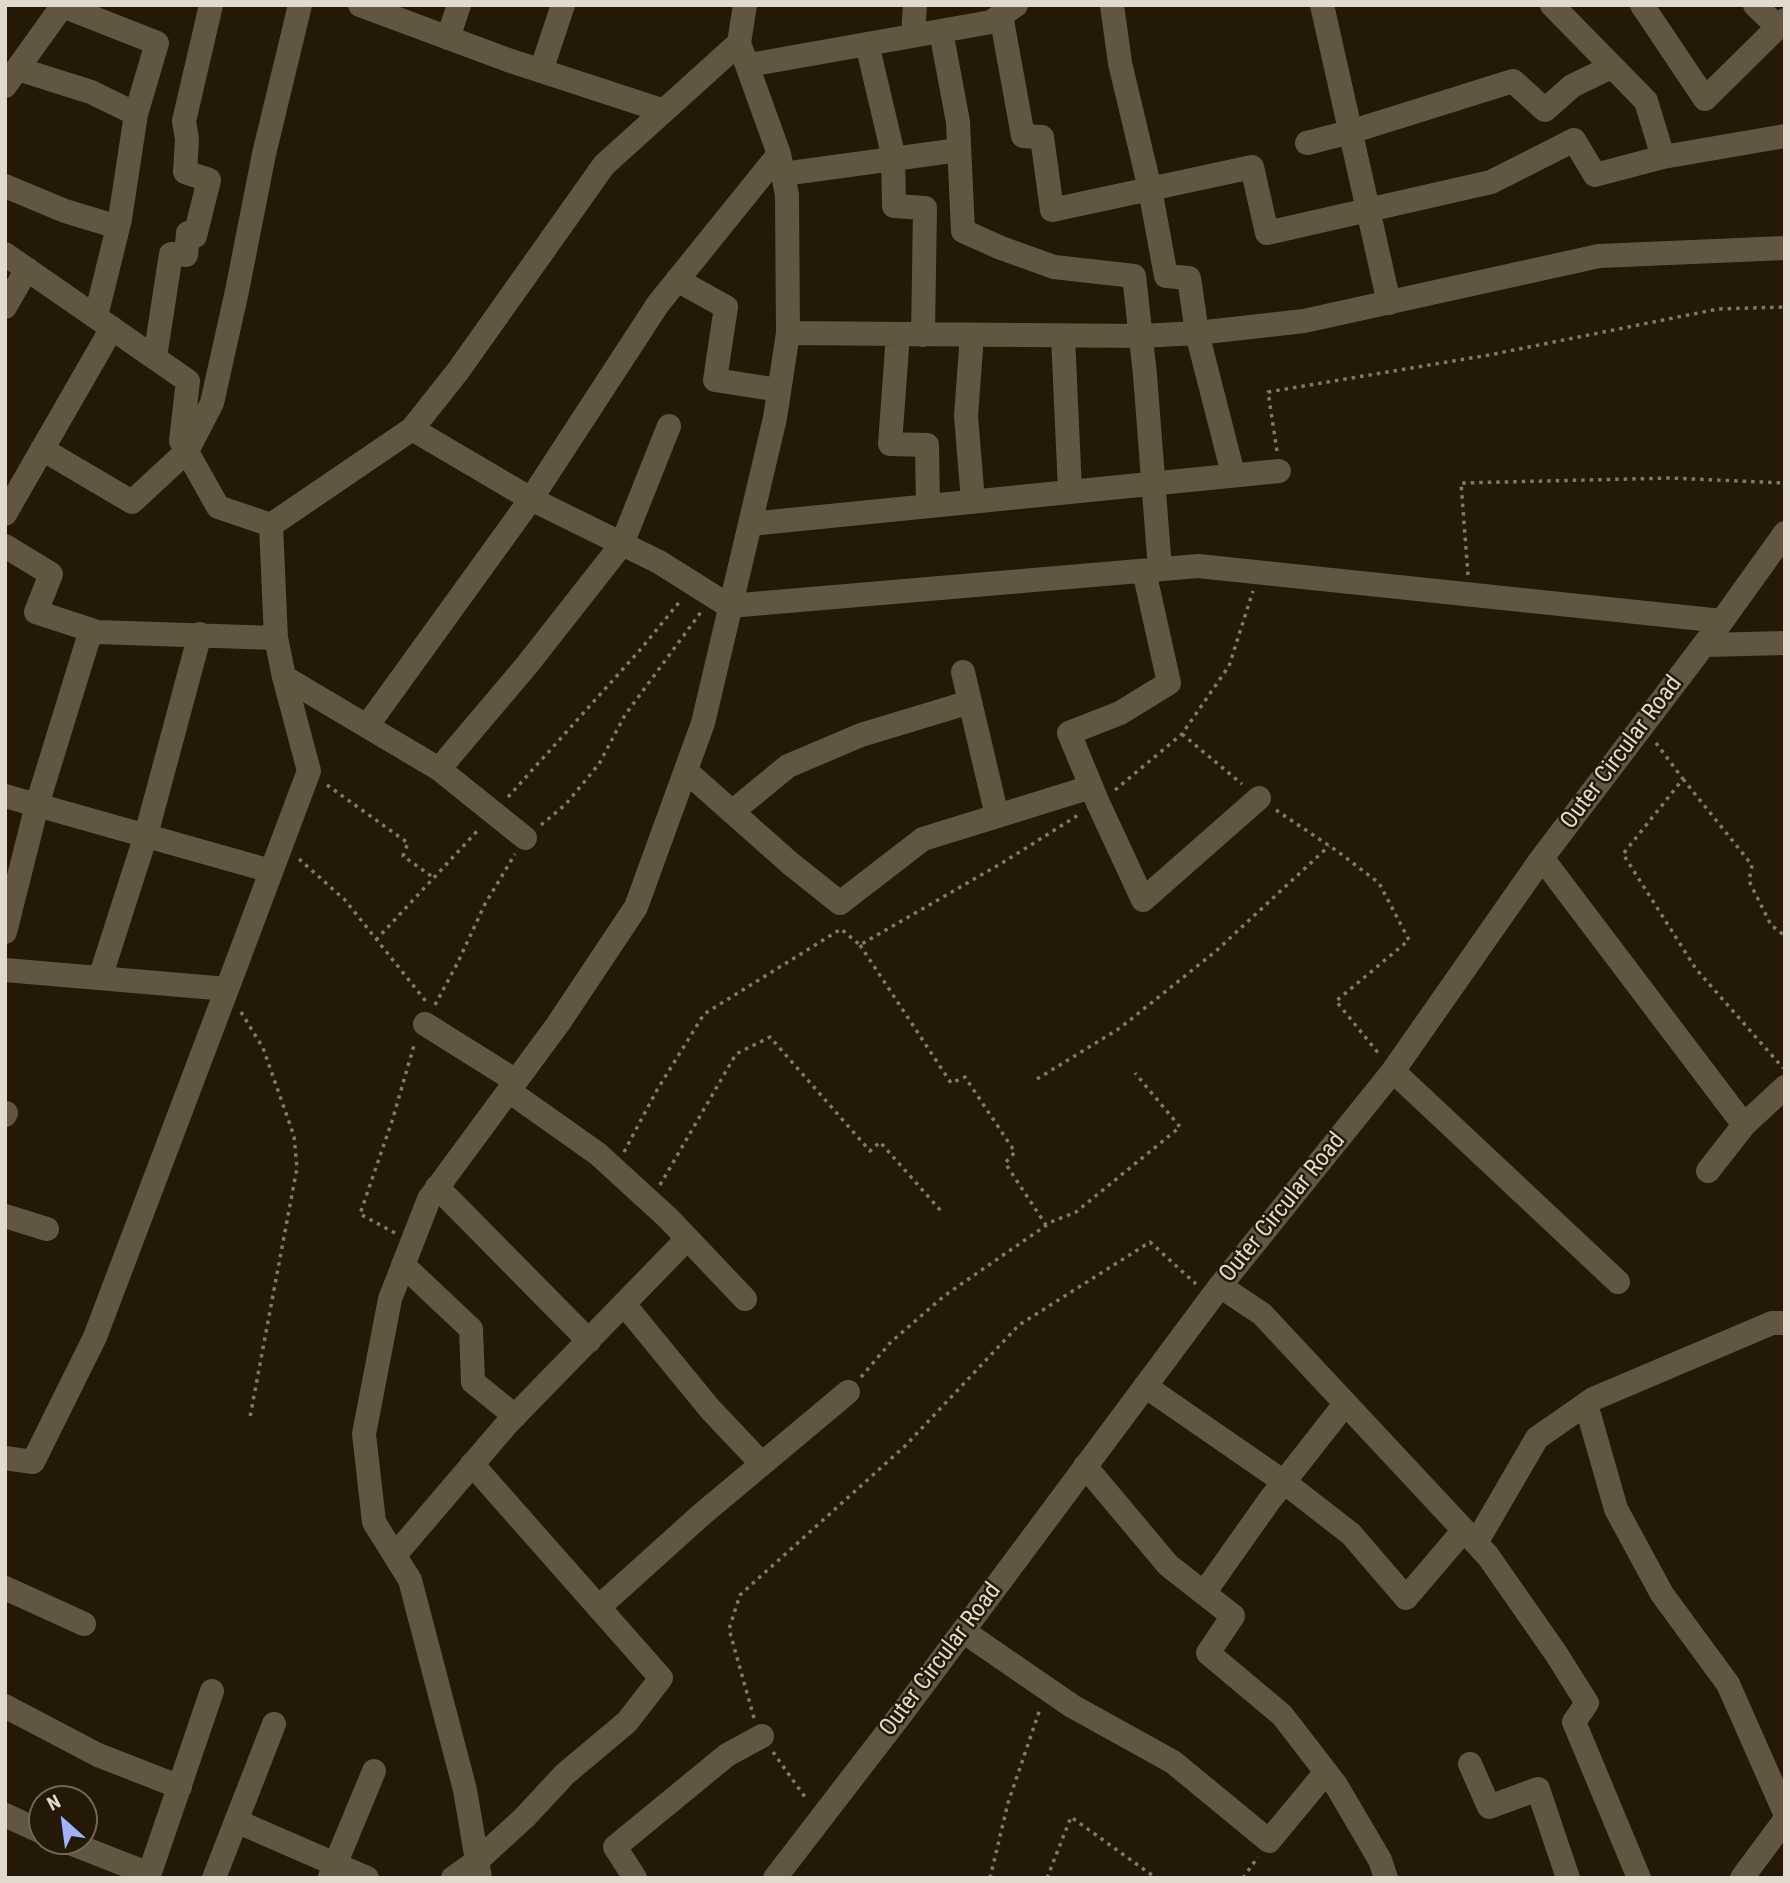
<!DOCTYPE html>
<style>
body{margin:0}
#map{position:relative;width:1790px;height:1883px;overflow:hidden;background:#231906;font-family:"Roboto Condensed",sans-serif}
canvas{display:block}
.frame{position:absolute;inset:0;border:7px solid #e1dbce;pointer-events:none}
.north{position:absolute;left:28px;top:1785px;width:70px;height:70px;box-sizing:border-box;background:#231906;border:2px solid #6f6756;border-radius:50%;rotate:332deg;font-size:19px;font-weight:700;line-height:28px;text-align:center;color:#e1dbce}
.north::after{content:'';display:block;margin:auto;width:24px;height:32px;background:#a2b2fd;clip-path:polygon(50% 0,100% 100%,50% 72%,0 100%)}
</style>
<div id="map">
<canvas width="1790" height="1883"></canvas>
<div class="frame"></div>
<div class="north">N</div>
</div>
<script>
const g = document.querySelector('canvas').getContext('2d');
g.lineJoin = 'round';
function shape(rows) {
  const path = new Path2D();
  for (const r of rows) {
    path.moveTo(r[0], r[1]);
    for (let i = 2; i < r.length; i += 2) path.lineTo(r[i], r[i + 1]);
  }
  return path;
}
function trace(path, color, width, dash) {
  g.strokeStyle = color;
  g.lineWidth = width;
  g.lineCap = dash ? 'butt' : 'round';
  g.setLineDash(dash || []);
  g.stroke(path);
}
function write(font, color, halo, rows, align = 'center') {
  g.font = font + ' "Roboto Condensed",sans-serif';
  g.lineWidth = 5;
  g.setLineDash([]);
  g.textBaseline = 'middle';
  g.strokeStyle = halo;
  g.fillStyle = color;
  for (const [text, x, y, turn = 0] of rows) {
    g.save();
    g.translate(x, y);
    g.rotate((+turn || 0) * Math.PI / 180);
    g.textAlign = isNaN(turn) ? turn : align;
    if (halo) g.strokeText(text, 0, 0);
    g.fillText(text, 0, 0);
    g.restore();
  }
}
trace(shape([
 [1277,451,1268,392,1489,355,1718,309,1785,307],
 [1468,575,1461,483,1671,478,1785,483],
 [1182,734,1242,784],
 [1656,743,1683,779,1623,854,1696,969,1783,1068],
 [1683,779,1752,865,1749,881,1771,925,1785,936],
 [327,785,408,843,403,856,434,878],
 [1115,790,1182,734,1229,666,1253,591],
 [508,797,640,650,681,600],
 [1276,810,1337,851,1379,883,1409,940,1336,1001,1379,1054],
 [541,825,566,804,599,764,625,715,701,612],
 [299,859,345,900,428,1004],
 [376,940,480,828],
 [860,945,951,1083,965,1077,1015,1152,1005,1163,1046,1225],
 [435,1005,458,962,485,904,515,854],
 [241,1012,263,1048,294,1136,297,1168,250,1417],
 [1037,1079,1120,1028,1216,951,1329,846],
 [624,1152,657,1090,704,1014,841,929,860,945,1002,863,1080,814],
 [660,1185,736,1054,770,1037,870,1151,880,1142,941,1211],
 [395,1233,360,1214,392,1121,415,1042],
 [861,1377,891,1342,944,1296,1051,1222,1076,1212,1180,1127,1135,1073],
 [754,1718,729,1629,740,1595,905,1446,1019,1325,1150,1242,1196,1284],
 [773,1752,807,1800],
 [990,1878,1008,1803,1040,1709],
 [1047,1878,1071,1817,1156,1878],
 [1243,1878,1258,1857]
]), '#807868', 3.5, [3.5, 5]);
trace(shape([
 [360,5,508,60,664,111],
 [1112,5,1120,63,1150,189,1166,276,1189,278,1197,333,1233,474],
 [1322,5,1389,303],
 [1552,5,1646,101,1663,157,1785,136],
 [1642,5,1705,99,1785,20],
 [1755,5,1778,27],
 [63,6,157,43,136,114,120,219,96,316],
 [1001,15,1023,136,1042,137,1052,210,1252,167,1267,233,1491,182,1574,140,1595,175,1663,157],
 [941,31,958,122,963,231,1001,248,1054,267,1134,276,1145,375,1160,569],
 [913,36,915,5],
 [448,38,459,5],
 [867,44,893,154,894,206,925,208,923,335],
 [749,65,991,22,1016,5],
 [18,69,91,92,136,114],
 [541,71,563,5],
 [5,86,63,5],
 [1307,143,1350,132,1513,81,1545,110,1572,86,1611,67],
 [783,174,959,150],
 [5,186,65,211,118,227],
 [5,254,188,381,181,441,218,507,271,525],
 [677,280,726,307,715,380,779,390],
 [5,307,27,269],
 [788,333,1141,336,1197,333,1304,321,1599,256,1785,248],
 [898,334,890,444,927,445,928,505],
 [972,335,966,416,973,501],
 [1063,336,1070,491],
 [155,357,171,254,186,255,188,233,195,236,209,180,185,172,187,139,184,121,211,5],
 [412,429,531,499,659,562,729,606,1198,566,1722,621],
 [42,449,132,502,187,451,212,403,237,291,264,154,300,5],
 [5,514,112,328],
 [750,524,1279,471],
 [5,546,51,574,36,612,97,632,276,638,271,525,412,429,458,371,604,165,739,43],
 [1144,571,1169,683,1120,713,1069,733,1098,803,1143,900,1259,798],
 [276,638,284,677,439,769,525,838],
 [1705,645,1785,643],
 [963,672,997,816],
 [367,726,531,499,658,304,779,154],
 [439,769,527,665,622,544,669,426],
 [686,771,791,864,840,903,923,839,1091,787],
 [5,796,271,871],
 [732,812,788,766,861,735,970,702],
 [1542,858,1744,1125],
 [5,932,37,805,91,630],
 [5,970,227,989,95,1337,33,1462,5,1458],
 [100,978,146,835,200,634],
 [227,989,309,771,284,677],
 [425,1024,516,1081],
 [1393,1071,1618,1282],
 [509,1091,598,1154,668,1218,745,1299],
 [5,1115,6,1113],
 [1708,1171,1744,1125,1785,1087],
 [437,1187,589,1341],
 [5,1216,47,1229],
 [403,1265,471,1329,473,1382,515,1416],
 [1220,1286,1262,1314,1488,1556,1557,1655,1587,1703,1574,1722,1639,1878],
 [624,1304,710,1409,762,1464],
 [1145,1386,1284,1482,1351,1534,1406,1598,1464,1530],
 [1586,1404,1616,1509,1662,1594,1728,1684,1785,1813],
 [1085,1466,1168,1565,1233,1616,1208,1653,1282,1715,1336,1785,1380,1860,1386,1878],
 [1476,1543,1537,1438,1593,1399,1772,1323,1785,1323],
 [395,1555,507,1424,687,1239],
 [5,1588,84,1624],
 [1204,1593,1269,1501,1345,1404],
 [599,1607,701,1515,848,1392],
 [963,1631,1072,1706,1173,1762,1269,1841,1326,1772],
 [5,1706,98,1755,180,1787],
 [1470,1764,1489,1807,1538,1789,1568,1878],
 [5,1815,42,1832],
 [236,1821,367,1878],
 [65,1841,149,1874],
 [330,1877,374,1771],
 [148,1878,212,1691],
 [214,1878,274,1724],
 [453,1878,477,1861,525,1817,565,1774,627,1722,661,1678,472,1464],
 [480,1878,465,1790,410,1580,374,1522,364,1434,390,1299,429,1199,558,1024,636,907,703,723,775,418,788,333,787,195,779,154,739,43,745,5],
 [635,1878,615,1847,727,1755,762,1736],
 [775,1878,902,1713,1220,1286,1393,1071,1542,858,1722,621,1785,533],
 [1742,1878,1785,1820]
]), '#615641', 24);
write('24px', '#e1dbce', '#231906', [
 ["Outer Circular Road",1622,753,-53],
 ["Outer Circular Road",1283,1208,-51],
 ["Outer Circular Road",941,1660,-53]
]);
</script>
